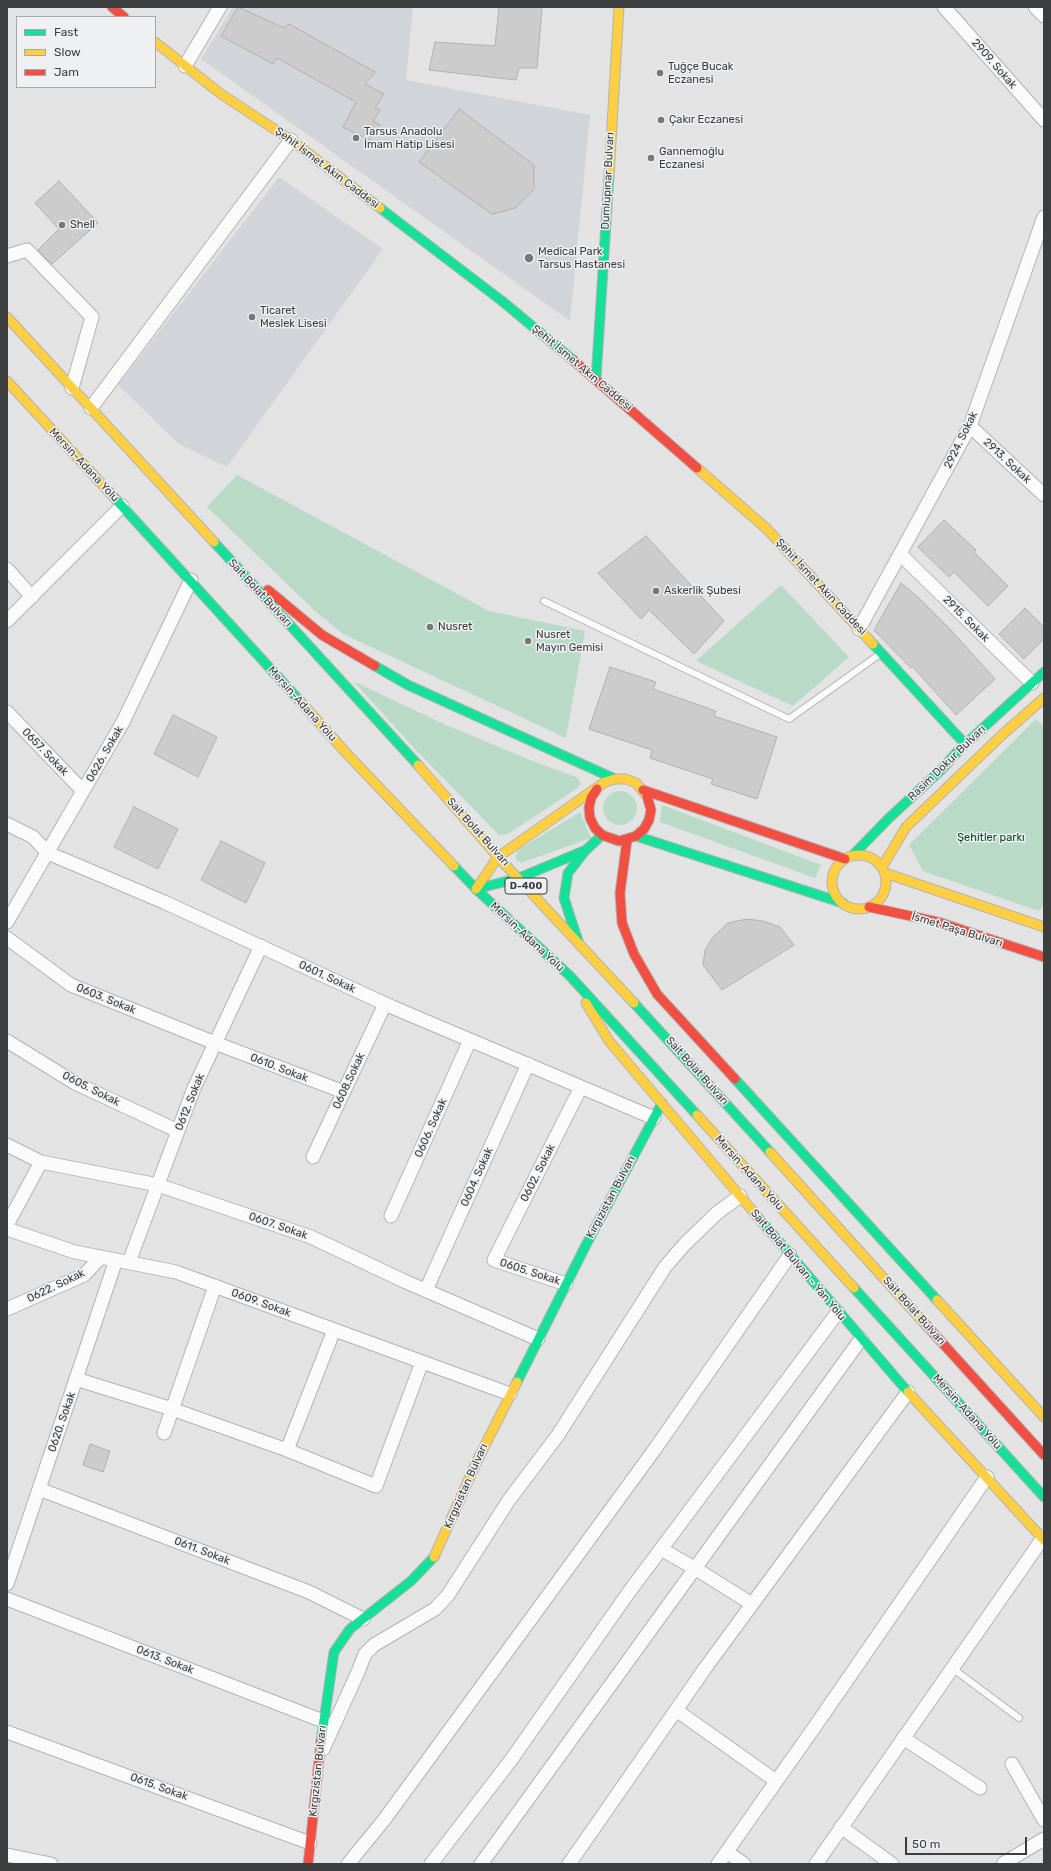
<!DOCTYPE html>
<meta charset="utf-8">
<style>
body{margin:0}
#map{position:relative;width:1051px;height:1871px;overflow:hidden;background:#e3e3e4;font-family:Rubik,sans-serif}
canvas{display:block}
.frame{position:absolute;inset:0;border:8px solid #3c3d3e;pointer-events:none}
.legend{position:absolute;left:16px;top:16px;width:140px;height:72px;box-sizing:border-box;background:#eff0f2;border:1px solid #a7a8aa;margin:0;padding:5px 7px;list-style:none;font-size:12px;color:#3c3d3e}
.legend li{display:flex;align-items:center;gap:8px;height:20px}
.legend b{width:20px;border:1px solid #a7a8aa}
.scale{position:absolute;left:905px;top:1837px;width:122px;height:18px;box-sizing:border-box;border:2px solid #3c3d3e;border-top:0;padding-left:5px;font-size:12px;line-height:14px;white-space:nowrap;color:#3c3d3e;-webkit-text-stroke:3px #eff0f2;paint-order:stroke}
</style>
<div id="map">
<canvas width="1051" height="1871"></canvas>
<div class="frame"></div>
<ul class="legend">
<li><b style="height:5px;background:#16e098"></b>Fast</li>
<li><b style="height:5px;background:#ffcf43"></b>Slow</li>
<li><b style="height:5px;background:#f24e42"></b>Jam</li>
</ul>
<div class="scale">50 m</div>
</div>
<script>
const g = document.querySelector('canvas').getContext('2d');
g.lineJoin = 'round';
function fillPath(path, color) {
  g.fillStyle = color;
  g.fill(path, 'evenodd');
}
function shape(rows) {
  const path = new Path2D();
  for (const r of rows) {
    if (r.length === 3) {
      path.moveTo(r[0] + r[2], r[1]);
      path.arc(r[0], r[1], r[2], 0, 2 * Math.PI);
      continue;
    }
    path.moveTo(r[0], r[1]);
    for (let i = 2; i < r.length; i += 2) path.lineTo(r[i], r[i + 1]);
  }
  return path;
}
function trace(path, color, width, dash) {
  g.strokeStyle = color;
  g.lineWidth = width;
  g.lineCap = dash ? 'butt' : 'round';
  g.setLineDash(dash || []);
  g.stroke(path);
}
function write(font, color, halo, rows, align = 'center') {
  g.font = font + ' Rubik,sans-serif';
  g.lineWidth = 3;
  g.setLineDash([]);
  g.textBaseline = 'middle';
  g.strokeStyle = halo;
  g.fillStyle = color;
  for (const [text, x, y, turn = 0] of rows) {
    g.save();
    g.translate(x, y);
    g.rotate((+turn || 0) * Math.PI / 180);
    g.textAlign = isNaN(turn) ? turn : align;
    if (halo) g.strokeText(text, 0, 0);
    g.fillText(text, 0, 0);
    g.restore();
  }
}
fillPath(shape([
 [233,7,413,7,406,80,590,115,570,321,201,59],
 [279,177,383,249,227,467,179,444,118,385]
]), '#d1d4d9');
fillPath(shape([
 [237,475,489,611,585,631,566,738,343,634,314,610,207,507],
 [781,585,849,657,793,706,696,661],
 [353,681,446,725,528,759,578,778,581,784,576,789,508,834,499,835,416,750],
 [1036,719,1044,727,1044,904,1039,911,923,871,909,845],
 [620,808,17],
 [662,805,821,865,815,878,660,822],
 [580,812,591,838,521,863,515,859,518,850]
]), '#b9dac6');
const building = shape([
 [238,7,284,28,289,24,375,72,365,84,384,94,375,108,380,110,373,121,380,125,369,140,343,127,356,102,277,58,273,64,221,36,238,7],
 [499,7,542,7,537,68,519,68,516,80,429,70,435,42,495,46,499,7],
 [459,109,534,165,534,189,515,208,492,214,419,162,459,109],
 [59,181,98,223,52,264,38,250,59,229,35,203,59,181],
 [944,520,976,550,974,552,1008,586,988,606,954,572,949,577,918,547,944,520],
 [646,536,724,621,694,654,649,610,641,619,598,573,646,536],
 [901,583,919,598,950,629,995,679,956,715,912,666,911,668,874,630,901,583],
 [1025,608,1044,627,1044,639,1024,659,999,634,1025,608],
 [610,667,656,682,653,689,716,711,714,716,777,737,757,799,711,784,713,779,650,758,652,750,589,729,610,667],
 [173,715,217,737,198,777,154,754,173,715],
 [134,807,178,829,158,869,114,847,134,807],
 [221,841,265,863,246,903,201,880,221,841],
 [747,919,763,921,780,927,794,945,722,990,703,965,705,950,713,937,728,923,747,919],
 [90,1444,110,1451,103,1472,83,1465,90,1444]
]);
fillPath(building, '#cdcccd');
trace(building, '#b0b0b0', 1);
const lane = shape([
 [544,601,789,719,880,654],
 [952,1668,1019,1718]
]);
const street = shape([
 [944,7,1044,120],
 [1035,7,1044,16],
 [185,66,220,7],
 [7,256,27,250,92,317,72,388],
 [91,408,291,140],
 [970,426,1044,495],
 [900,554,1032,683],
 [7,569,32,597],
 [7,621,122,506],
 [859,629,970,426,1044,217],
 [7,712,83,791],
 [7,824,33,837,48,853,164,902,392,1007,654,1118],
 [7,922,123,722,191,580],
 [7,938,71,985,215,1043,344,1092],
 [7,1041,75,1083,178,1131],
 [7,1145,41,1162,158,1185,311,1237,404,1281,538,1339],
 [313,1157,385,1004],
 [391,1216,470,1040],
 [7,1225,41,1162],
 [7,1229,75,1252,176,1272,510,1394],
 [129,1262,194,1088,261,946],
 [566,1284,494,1260,581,1087],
 [426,1290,528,1064],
 [7,1309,84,1275,101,1257],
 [76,1379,172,1409,287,1450,376,1486,422,1362],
 [164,1433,215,1286],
 [287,1450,334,1330],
 [39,1489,309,1592,363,1619],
 [661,1549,696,1569,752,1604],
 [7,1584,116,1260],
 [7,1599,323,1721],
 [676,1710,776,1781],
 [7,1732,310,1843],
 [903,1738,980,1788],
 [323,1749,358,1672,365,1654,374,1645,435,1609,448,1595,509,1500,558,1435,665,1267,685,1244,717,1213,740,1196],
 [1012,1764,1044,1820],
 [841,1827,892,1864],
 [727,1852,744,1864],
 [7,1855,51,1864],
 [348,1864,384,1820,655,1449,790,1255],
 [431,1864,511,1760,629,1592,838,1312],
 [481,1864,861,1339],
 [569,1864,706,1667,908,1392],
 [718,1864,816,1725,987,1477],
 [816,1864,1043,1538],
 [1004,1864,1004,1863,1044,1839]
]);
const fast = shape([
 [380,208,502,301,573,360],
 [596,379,609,176],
 [110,493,299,700],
 [214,542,418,765],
 [873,644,965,744],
 [375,666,408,685,615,779],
 [636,836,843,903],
 [853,855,889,818,941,770,959,750,1044,672],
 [454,866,476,889,570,976,697,1115],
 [476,889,519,878,586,850,602,835],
 [578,941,564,898,568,873,585,851],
 [634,1003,770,1152],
 [735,1079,937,1300],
 [757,1216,908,1392],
 [854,1288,1044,1497],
 [517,1382,587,1243,662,1103],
 [321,1741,334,1652,350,1629,411,1581,434,1557]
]);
const slow = shape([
 [155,42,221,94,291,140,380,208],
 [609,176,619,7],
 [7,317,214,542],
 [7,381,110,493],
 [697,468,767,529,873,644],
 [299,700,348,755,454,866],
 [418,765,498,857,634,1003],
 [859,882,27],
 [882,867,906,827,1003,734,1044,698],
 [885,873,1044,927],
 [476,889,498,857,605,782,615,779,626,779,636,783,647,796],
 [586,1003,609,1041,757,1216],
 [697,1115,854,1288],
 [770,1152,926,1325],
 [937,1300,1044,1417],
 [908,1392,1044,1540],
 [434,1557,477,1461,517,1382]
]);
const jam = shape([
 [112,7,124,17],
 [573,360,697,468],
 [268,590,322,635,375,666],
 [597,789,591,798,589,808,590,818,595,828,602,835,619,841,636,836,644,829,649,820,651,810,647,796],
 [643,790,845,859],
 [627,840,620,893,622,923,634,954,657,994,735,1079],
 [869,907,938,922,1044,957],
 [926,1325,1044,1455],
 [308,1864,321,1741]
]);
trace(lane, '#b3b3b4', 8);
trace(street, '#b3b3b4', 15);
trace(fast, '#b3b3b4', 11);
trace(slow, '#b3b3b4', 11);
trace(jam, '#b3b3b4', 11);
trace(lane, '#fbfbfb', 6);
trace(street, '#fbfbfb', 13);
trace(fast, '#16e098', 9);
trace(slow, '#ffcf43', 9);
trace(jam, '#f24e42', 9);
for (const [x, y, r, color] of [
 [660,73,4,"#767778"],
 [661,120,4,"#767778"],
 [356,138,4,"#767778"],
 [651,158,4,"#767778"],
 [62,225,4,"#767778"],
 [529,258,5,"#767778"],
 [252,317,4,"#767778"],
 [656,591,4,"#767778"],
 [430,627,4,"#767778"],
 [528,641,4,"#767778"]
]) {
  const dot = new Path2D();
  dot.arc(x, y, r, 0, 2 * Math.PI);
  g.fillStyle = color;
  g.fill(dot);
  trace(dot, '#eff0f2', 1.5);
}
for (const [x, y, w] of [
 [526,886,42]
]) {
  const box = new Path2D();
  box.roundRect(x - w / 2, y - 8, w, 16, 3);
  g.fillStyle = '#eff0f2';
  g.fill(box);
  trace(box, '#3c3d3e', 1);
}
write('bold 10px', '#3c3d3e', null, [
 ["D-400",526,886]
]);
write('11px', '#3c3d3e', '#eff0f2', [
 ["2909. Sokak",994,64,49],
 ["Şehit İsmet Akın Caddesi",327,168,37],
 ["Dumlupınar Bulvarı",608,181,-87],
 ["Şehit İsmet Akın Caddesi",582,368,40],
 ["2924. Sokak",961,440,-64],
 ["2913. Sokak",1007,461,43],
 ["Mersin-Adana Yolu",84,465,47],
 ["Şehit İsmet Akın Caddesi",821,587,47],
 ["Sait Bolat Bulvarı",260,593,47],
 ["2915. Sokak",966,619,45],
 ["Mersin-Adana Yolu",302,704,48],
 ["0657. Sokak",45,752,46],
 ["0626. Sokak",105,754,-60],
 ["Rasim Dokur Bulvarı",947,763,-44],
 ["Sait Bolat Bulvarı",478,832,48],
 ["İsmet Paşa Bulvarı",957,930,17],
 ["Mersin-Adana Yolu",527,937,43],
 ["0601. Sokak",327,977,25],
 ["0603. Sokak",106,999,22],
 ["0610. Sokak",279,1068,21],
 ["Sait Bolat Bulvarı",697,1071,48],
 ["0608.Sokak",349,1081,-65],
 ["0605. Sokak",91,1089,27],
 ["0612. Sokak",190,1102,-68],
 ["0606. Sokak",431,1128,-66],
 ["0602. Sokak",538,1173,-63],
 ["Mersin-Adana Yolu",749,1173,48],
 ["0604. Sokak",477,1177,-66],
 ["Kırgızistan Bulvarı",611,1197,-62],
 ["0607. Sokak",278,1226,19],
 ["Sait Bolat Bulvarı - Yan Yolu",798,1265,50],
 ["0605. Sokak",530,1272,18],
 ["0622. Sokak",56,1286,-26],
 ["0609. Sokak",261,1303,20],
 ["Sait Bolat Bulvarı",914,1311,48],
 ["Mersin-Adana Yolu",967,1412,48],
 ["0620. Sokak",62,1422,-71],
 ["Kırgızistan Bulvarı",466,1486,-66],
 ["0611. Sokak",202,1551,21],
 ["0613. Sokak",165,1660,21],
 ["Kırgızistan Bulvarı",318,1771,-84],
 ["0615. Sokak",159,1787,20]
]);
write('11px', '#3c3d3e', '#eff0f2', [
 ["Tuğçe Bucak",668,67],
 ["Eczanesi",668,80],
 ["Çakır Eczanesi",669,120],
 ["Tarsus Anadolu",364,132],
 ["İmam Hatip Lisesi",364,145],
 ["Gannemoğlu",659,152],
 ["Eczanesi",659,165],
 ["Shell",70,225],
 ["Medical Park",538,252],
 ["Tarsus Hastanesi",538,265],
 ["Ticaret",260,311],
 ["Meslek Lisesi",260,324],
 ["Askerlik Şubesi",664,591],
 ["Nusret",438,627],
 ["Nusret",536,635],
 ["Mayın Gemisi",536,648]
], 'left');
write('11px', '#064428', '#eff0f2', [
 ["Şehitler parkı",991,838]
]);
</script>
